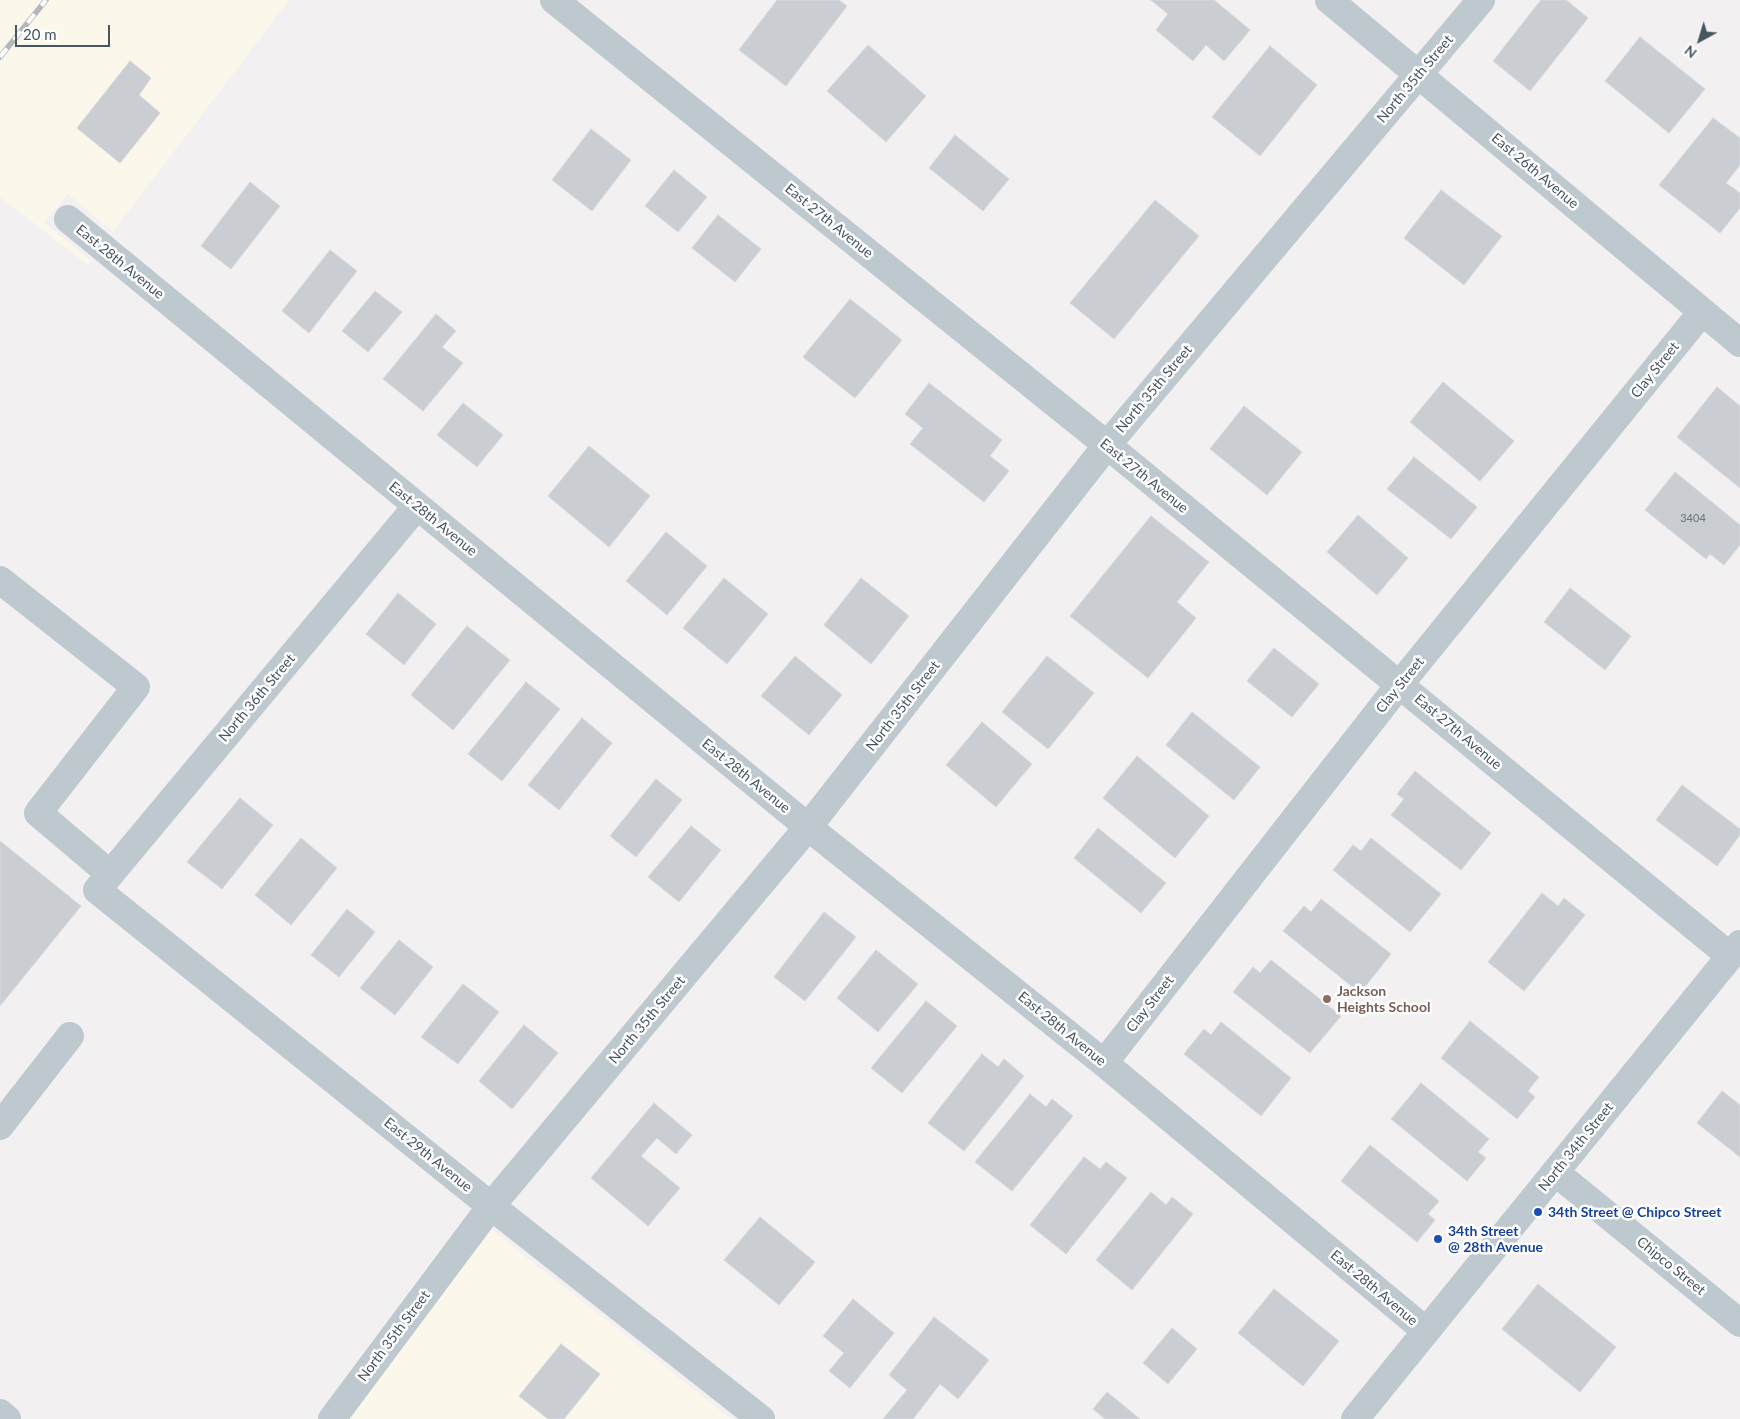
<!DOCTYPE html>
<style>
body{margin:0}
#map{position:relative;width:1740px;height:1419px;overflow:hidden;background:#f3f0f1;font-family:Lato,sans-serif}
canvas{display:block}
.north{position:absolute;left:1675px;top:15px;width:50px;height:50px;-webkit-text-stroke:4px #fff;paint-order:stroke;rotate:219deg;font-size:14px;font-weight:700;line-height:20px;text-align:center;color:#48555e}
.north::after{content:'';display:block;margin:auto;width:18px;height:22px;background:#48555e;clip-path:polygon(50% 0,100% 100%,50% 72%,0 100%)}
.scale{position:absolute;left:15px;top:25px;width:95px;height:22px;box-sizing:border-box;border:2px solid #48555e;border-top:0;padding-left:6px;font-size:15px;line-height:18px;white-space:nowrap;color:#48555e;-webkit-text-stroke:4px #fff;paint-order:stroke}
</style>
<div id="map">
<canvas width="1740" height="1419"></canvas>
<div class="north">N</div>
<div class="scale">20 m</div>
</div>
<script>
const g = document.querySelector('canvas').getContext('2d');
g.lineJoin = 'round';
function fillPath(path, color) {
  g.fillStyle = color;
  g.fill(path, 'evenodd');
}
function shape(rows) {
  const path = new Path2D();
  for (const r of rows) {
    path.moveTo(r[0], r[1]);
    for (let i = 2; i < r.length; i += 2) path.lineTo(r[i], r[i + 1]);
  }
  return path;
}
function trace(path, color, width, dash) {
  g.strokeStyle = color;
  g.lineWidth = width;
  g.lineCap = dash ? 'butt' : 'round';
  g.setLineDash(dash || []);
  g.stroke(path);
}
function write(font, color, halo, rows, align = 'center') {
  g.font = font + ' Lato,sans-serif';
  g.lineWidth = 5;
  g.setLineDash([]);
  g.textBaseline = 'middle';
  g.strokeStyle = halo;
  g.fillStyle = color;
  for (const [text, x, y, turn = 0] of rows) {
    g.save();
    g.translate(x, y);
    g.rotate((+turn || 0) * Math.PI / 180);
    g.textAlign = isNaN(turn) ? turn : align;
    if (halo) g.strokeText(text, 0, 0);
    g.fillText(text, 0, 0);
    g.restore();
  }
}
fillPath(shape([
 [0,0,289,0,113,232,68,194,44,222,91,261,88,265,0,197],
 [492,1230,731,1419,340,1419]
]), '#fcf7eb');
const building = shape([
 [777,0,839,0,847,6,786,86,739,50,777,0],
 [1151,0,1214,0,1250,30,1224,61,1206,45,1193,61,1156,30,1168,14,1151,0],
 [1541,0,1566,0,1588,18,1530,91,1493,61,1541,0],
 [1640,37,1705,89,1669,133,1605,81,1640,37],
 [868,45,926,96,886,142,827,91,868,45],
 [1270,46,1317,85,1260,156,1212,117,1270,46],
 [130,61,151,78,139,95,160,113,120,163,77,128,130,61],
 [1713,118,1740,138,1740,165,1726,183,1740,193,1740,208,1720,233,1659,185,1713,118],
 [591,129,631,160,592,211,552,180,591,129],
 [955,135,1009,179,983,211,929,168,955,135],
 [674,170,707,197,678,232,645,206,674,170],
 [250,182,280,206,231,269,201,246,250,182],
 [1441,190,1502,236,1464,285,1404,238,1441,190],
 [1155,200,1199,236,1114,339,1070,303,1155,200],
 [718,215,761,249,735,282,692,248,718,215],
 [330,250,357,271,309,333,282,311,330,250],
 [375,291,402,312,368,352,342,331,375,291],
 [850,299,902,340,855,398,803,357,850,299],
 [436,314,456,331,442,347,463,363,423,411,383,379,436,314],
 [1443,382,1514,441,1480,481,1410,422,1443,382],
 [929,383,1002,440,990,456,1009,471,984,502,910,444,923,428,905,414,929,383],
 [1717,387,1740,406,1740,488,1677,437,1717,387],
 [463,403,503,435,477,467,437,435,463,403],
 [1244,406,1302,452,1267,495,1210,449,1244,406],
 [589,446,650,496,609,547,548,496,589,446],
 [1414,457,1477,507,1451,539,1387,489,1414,457],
 [1675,472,1740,525,1740,545,1724,565,1710,554,1706,559,1645,510,1675,472],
 [1358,515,1408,558,1377,595,1327,552,1358,515],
 [1151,516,1209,562,1177,602,1196,618,1148,678,1070,616,1151,516],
 [666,532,707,566,667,615,626,581,666,532],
 [724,578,768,614,727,664,683,628,724,578],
 [861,578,909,616,871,664,824,625,861,578],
 [1570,588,1631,636,1605,670,1544,622,1570,588],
 [398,593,436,624,404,665,366,634,398,593],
 [467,626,510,660,453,730,411,695,467,626],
 [1274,648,1319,684,1292,717,1247,681,1274,648],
 [795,656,842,695,809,735,761,696,795,656],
 [1047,656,1094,693,1048,749,1002,712,1047,656],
 [526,682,560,709,502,781,468,754,526,682],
 [1192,712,1260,767,1234,800,1166,745,1192,712],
 [582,718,612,743,559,810,528,785,582,718],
 [982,722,1032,764,996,807,946,765,982,722],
 [1137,756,1209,816,1175,858,1103,798,1137,756],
 [1415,771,1491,833,1461,870,1391,815,1404,799,1397,794,1415,771],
 [656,779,682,800,636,857,610,836,656,779],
 [1682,785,1740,829,1740,835,1717,866,1656,820,1682,785],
 [240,798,273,825,222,889,187,862,240,798],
 [691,826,721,850,679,902,648,877,691,826],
 [1098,828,1166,883,1141,913,1074,858,1098,828],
 [301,838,337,868,291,925,255,895,301,838],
 [1371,838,1441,894,1410,932,1333,870,1353,845,1361,851,1371,838],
 [0,841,81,906,0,1006,0,841],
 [1542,893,1558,906,1564,898,1585,915,1524,991,1488,962,1542,893],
 [1321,899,1391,954,1360,993,1283,931,1304,906,1311,912,1321,899],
 [347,909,375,932,339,977,311,955,347,909],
 [824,912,856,937,805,1001,774,977,824,912],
 [399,940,433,967,395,1015,360,988,399,940],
 [876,950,918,984,878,1032,837,998,876,950],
 [1271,960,1341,1016,1310,1053,1233,992,1253,967,1260,973,1271,960],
 [463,984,499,1012,458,1064,421,1037,463,984],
 [926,1001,957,1026,902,1093,871,1068,926,1001],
 [1470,1021,1539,1077,1528,1091,1535,1097,1517,1119,1441,1058,1470,1021],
 [1221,1022,1291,1078,1261,1116,1184,1054,1204,1029,1211,1035,1221,1022],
 [524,1025,558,1053,512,1109,479,1081,524,1025],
 [982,1054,998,1067,1004,1059,1024,1076,964,1151,928,1123,982,1054],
 [1421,1083,1489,1139,1478,1152,1486,1158,1467,1181,1391,1119,1421,1083],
 [1722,1091,1740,1105,1740,1157,1697,1123,1722,1091],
 [1030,1094,1046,1107,1052,1099,1073,1116,1012,1191,975,1162,1030,1094],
 [654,1103,692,1135,676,1154,657,1138,641,1156,680,1188,648,1226,591,1178,654,1103],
 [1370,1145,1439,1201,1428,1214,1435,1220,1417,1242,1341,1181,1370,1145],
 [1084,1157,1100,1169,1106,1162,1127,1178,1066,1254,1030,1225,1084,1157],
 [1151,1192,1166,1205,1172,1197,1193,1214,1132,1290,1096,1260,1151,1192],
 [760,1217,815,1262,779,1305,724,1260,760,1217],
 [1538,1284,1616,1347,1580,1392,1502,1329,1538,1284],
 [1274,1289,1339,1341,1303,1386,1238,1333,1274,1289],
 [853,1299,894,1333,850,1388,829,1371,844,1353,823,1336,853,1299],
 [934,1317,989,1360,958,1399,940,1384,913,1419,883,1419,907,1390,889,1375,934,1317],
 [1172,1328,1197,1349,1168,1384,1143,1363,1172,1328],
 [561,1344,600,1374,564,1419,548,1419,519,1396,561,1344],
 [1107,1392,1140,1419,1105,1419,1093,1409,1107,1392]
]);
fillPath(building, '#caced3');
trace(building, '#d5d7dc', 1);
trace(shape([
 [554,0,1107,445,1730,956],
 [1329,0,1740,343],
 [68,219,808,827,1104,1063,1426,1331],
 [417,506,97,890,491,1206,761,1419],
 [0,580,136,687,38,813,110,874],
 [1104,1063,1400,684,1702,312],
 [0,1126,70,1036],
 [1555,1172,1740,1323],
 [0,1413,7,1419],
 [332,1419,491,1206,808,827,1107,445,1481,0],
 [1355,1419,1740,944]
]), '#bec8cf', 28);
const rail = shape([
 [0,57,46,0]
]);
trace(rail, '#b3b6bb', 5.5);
trace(rail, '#fff', 4, [11]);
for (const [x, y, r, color] of [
 [1327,999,5,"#8d6e63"],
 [1538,1212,5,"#1a4fb4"],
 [1438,1239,5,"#1a4fb4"]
]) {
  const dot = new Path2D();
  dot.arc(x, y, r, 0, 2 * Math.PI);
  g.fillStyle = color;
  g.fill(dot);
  trace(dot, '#fff', 2);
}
write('11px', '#68737b', null, [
 ["3404",1693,518]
]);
write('14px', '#48555e', '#fff', [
 ["North 35th Street",1415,79,-50],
 ["East 26th Avenue",1535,171,40],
 ["East 27th Avenue",829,221,39],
 ["East 28th Avenue",120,262,39],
 ["Clay Street",1655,370,-51],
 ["North 35th Street",1154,389,-50],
 ["East 27th Avenue",1144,476,39],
 ["East 28th Avenue",433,519,39],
 ["Clay Street",1400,685,-51],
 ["North 36th Street",257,698,-50],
 ["North 35th Street",903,706,-52],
 ["East 27th Avenue",1458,732,40],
 ["East 28th Avenue",746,776,39],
 ["Clay Street",1150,1004,-52],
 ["North 35th Street",647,1020,-50],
 ["East 28th Avenue",1062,1029,39],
 ["North 34th Street",1576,1147,-51],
 ["East 29th Avenue",428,1155,39],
 ["Chipco Street",1671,1266,39],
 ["East 28th Avenue",1374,1288,40],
 ["North 35th Street",394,1336,-53]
]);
write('bold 14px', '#785e54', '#fff', [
 ["Jackson",1337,991],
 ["Heights School",1337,1007]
], 'left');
write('bold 14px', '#164399', '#fff', [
 ["34th Street @ Chipco Street",1548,1212],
 ["34th Street",1448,1231],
 ["@ 28th Avenue",1448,1247]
], 'left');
</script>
